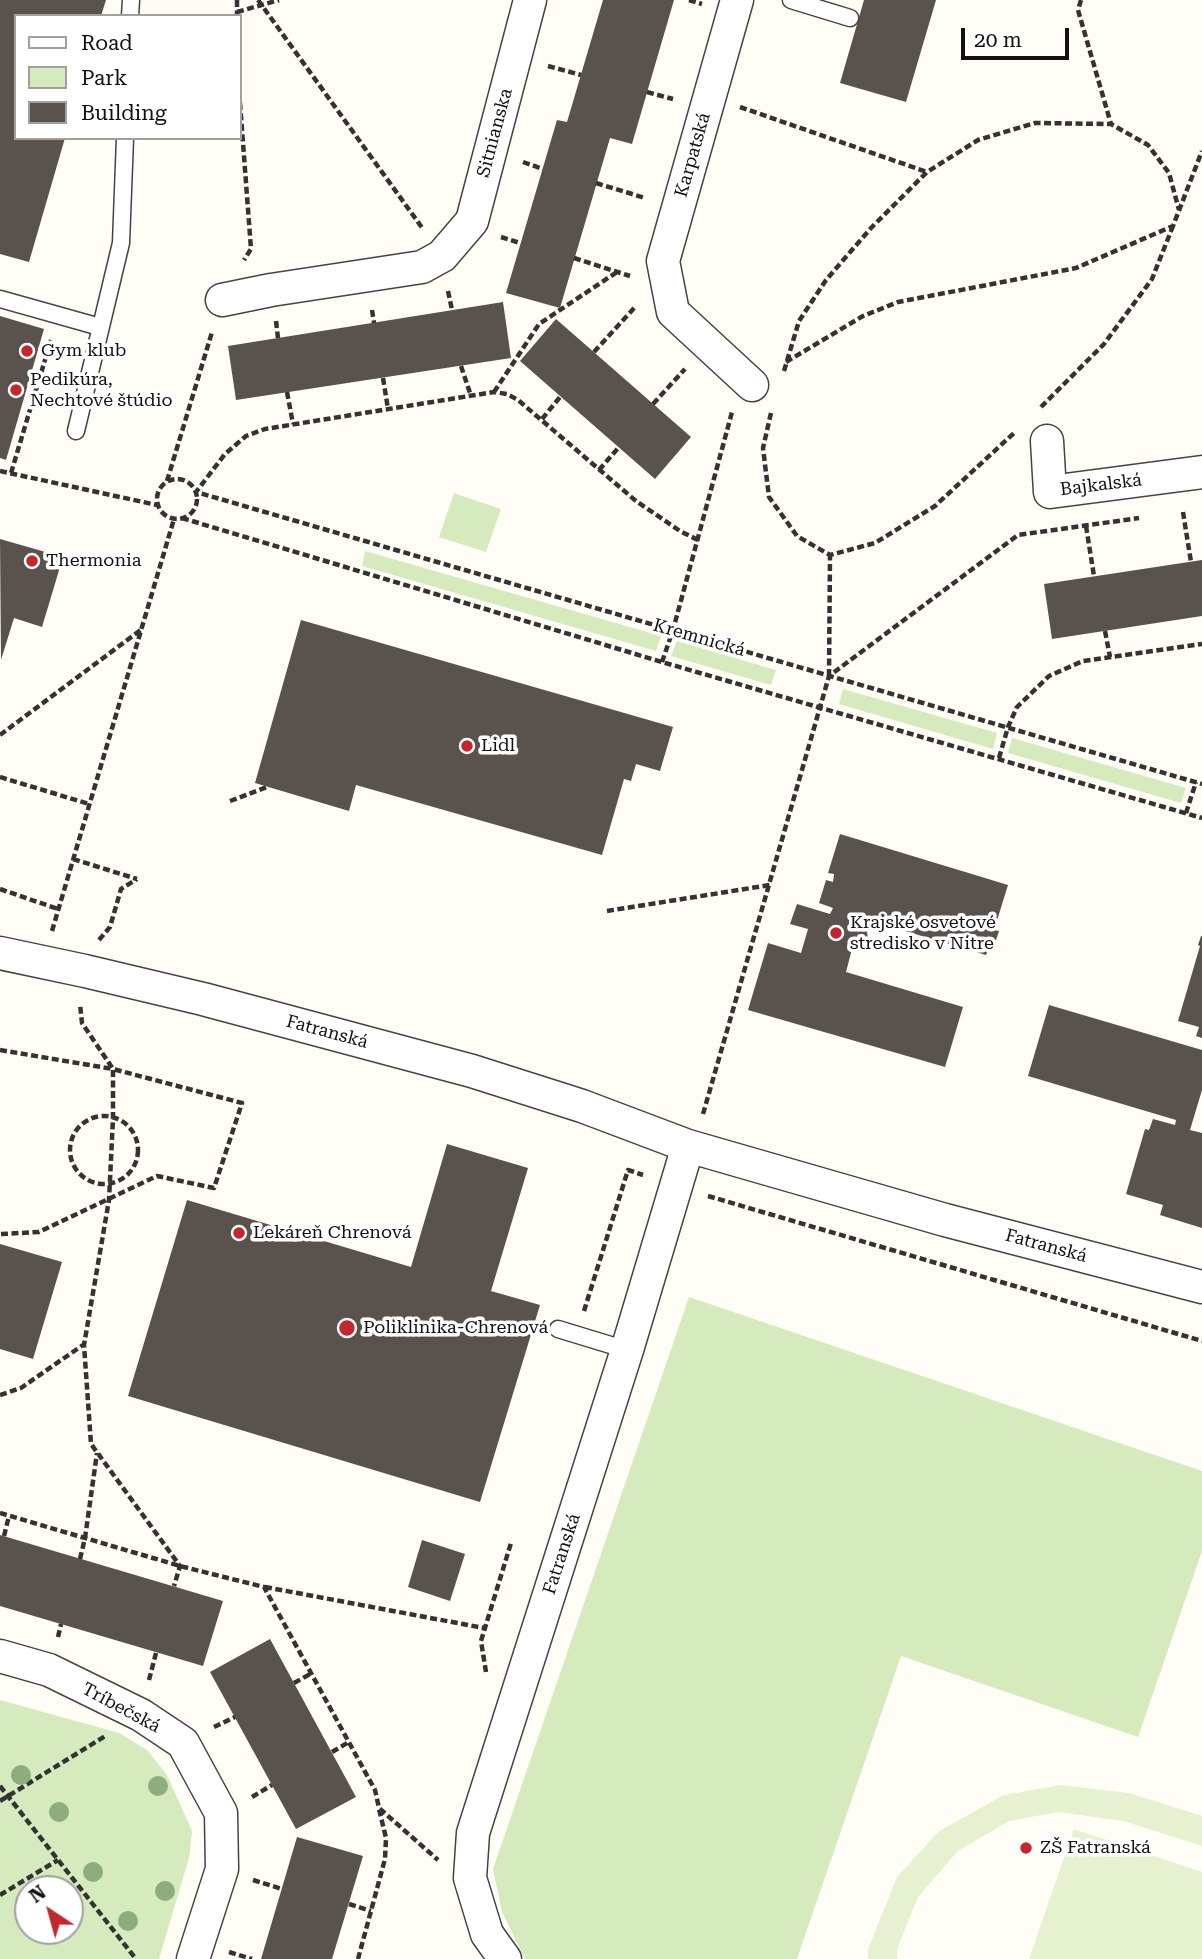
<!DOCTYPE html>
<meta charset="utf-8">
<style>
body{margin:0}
#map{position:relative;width:1202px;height:1959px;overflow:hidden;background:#fffdf5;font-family:"Roboto Serif",serif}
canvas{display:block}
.legend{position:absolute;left:14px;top:14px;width:228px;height:126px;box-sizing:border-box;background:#fff;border:2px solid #a0a0a0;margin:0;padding:9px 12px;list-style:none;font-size:21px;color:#111}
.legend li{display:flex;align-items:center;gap:14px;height:35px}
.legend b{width:35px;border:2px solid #a0a0a0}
.north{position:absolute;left:14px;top:1875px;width:70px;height:70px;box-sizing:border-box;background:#fff;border:2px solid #a0a0a0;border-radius:50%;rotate:324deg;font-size:19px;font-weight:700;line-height:28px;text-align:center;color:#111}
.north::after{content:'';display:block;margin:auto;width:24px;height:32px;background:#c4262e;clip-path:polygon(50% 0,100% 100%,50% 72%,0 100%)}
.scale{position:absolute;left:961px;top:28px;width:108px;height:32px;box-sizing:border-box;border:4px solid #111;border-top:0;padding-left:9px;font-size:21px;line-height:24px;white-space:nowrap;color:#111;-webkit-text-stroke:5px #fff;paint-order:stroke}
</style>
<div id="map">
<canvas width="1202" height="1959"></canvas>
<ul class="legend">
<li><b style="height:9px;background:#fff"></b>Road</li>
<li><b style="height:19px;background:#d5ebbd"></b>Park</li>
<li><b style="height:19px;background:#5a524d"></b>Building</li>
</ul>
<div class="north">N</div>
<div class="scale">20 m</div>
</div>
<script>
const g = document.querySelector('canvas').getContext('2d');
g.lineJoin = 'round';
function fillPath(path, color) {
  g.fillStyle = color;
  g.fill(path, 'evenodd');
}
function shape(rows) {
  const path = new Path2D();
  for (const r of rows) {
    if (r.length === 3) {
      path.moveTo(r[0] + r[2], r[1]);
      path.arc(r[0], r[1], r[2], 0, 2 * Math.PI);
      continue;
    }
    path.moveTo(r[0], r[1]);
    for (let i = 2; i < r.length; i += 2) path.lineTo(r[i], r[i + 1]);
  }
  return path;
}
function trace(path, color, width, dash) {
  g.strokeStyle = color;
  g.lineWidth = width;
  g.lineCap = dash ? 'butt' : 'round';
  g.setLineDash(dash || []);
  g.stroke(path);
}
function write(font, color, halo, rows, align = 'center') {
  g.font = font + ' "Roboto Serif",serif';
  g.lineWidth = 7;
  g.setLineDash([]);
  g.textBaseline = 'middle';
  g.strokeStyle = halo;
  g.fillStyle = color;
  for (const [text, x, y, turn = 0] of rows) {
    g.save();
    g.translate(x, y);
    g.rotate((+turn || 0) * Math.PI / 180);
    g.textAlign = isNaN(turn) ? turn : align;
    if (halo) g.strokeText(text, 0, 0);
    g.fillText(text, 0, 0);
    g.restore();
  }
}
fillPath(shape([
 [454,493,501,509,486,552,439,537],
 [365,551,661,636,656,651,362,566],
 [677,641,776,670,771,685,671,656],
 [843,689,997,733,993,749,839,704],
 [1012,738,1186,788,1181,803,1008,753],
 [689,1297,1202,1471,1202,1551,1138,1737,901,1656,797,1959,525,1959,502,1912,493,1869],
 [0,1700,119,1733,147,1750,167,1775,192,1831,189,1858,159,1959,0,1959],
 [28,1889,70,1889,70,1931,28,1931]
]), '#d5ebbd');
fillPath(shape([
 [1061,1785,1129,1793,1202,1816,1202,1846,1123,1821,1058,1812,1009,1821,958,1851,918,1897,897,1949,897,1959,868,1959,868,1949,897,1877,939,1831,1004,1795],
 [1074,1829,1202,1872,1202,1959,1029,1959]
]), '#e6f2cf');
fillPath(shape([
 [0,0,106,0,101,16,16,16,16,138,65,138,29,262,0,254],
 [603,0,674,0,632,144,610,138,560,308,506,293,557,120,567,122],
 [864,0,936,0,906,102,840,83],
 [503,302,511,358,236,400,228,346],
 [0,316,44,329,6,460,0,458],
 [556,319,691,437,655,479,520,361],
 [0,539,63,557,42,627,14,618,1,660],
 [1202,560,1202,616,1052,639,1044,584],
 [301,620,673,727,660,771,636,764,631,781,624,779,602,855,356,785,349,811,255,783],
 [840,834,1008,885,994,930,999,931,995,943,991,942,986,955,861,918,860,925,867,931,868,940,864,947,860,949,852,949,846,972,963,1007,945,1067,748,1010,768,943,801,953,808,929,790,924,797,904,830,914,833,908,819,903,826,880,833,882,834,874,828,873],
 [1201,936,1202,936,1202,1038,1196,1036,1199,1027,1178,1021,1200,946,1198,945],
 [1049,1005,1202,1050,1202,1090,1190,1130,1202,1133,1202,1228,1160,1215,1163,1205,1126,1194,1145,1129,1149,1130,1153,1119,1175,1125,1176,1120,1028,1076],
 [447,1144,528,1168,491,1291,540,1305,480,1502,128,1396,187,1200,411,1267],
 [0,1244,62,1262,33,1359,0,1349],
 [0,1535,223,1601,203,1666,0,1606],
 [422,1540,465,1554,450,1601,408,1587],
 [270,1639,356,1797,296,1829,210,1672],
 [297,1837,363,1856,332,1959,261,1959]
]), '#5a524d');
const service = shape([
 [791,0,850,18],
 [130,16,131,0],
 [0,299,100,327],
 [76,431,121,243,125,138],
 [558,1329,627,1350]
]);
const minor = shape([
 [737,0,663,261,673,312,752,385],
 [222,300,271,290,422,267,442,256,472,221,530,0],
 [1047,441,1050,492,1202,472],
 [0,953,85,971,203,999,472,1071,582,1106,688,1146,945,1220,1202,1287],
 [0,1656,49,1670,141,1715,183,1743,221,1813,222,1869,193,1959],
 [505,1959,487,1934,470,1878,473,1833,627,1350,688,1146]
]);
trace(service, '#444', 19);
trace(minor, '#444', 35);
trace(shape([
 [237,0,237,16],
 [258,0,423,229],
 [689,0,702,4],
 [1081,0,1078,10,1111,124],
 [237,12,279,0],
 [548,66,581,75],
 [647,92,673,99],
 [240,103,251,249,244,260],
 [740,107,927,172],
 [523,162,543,169],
 [596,183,645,198],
 [501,237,520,243],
 [574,258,630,276],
 [448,291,452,310],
 [372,310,374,323],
 [276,321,278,338],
 [594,352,636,306],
 [786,362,863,316,898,302,1076,268,1173,226,1202,151],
 [461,366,471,396],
 [784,371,799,321,826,280,871,228,927,172,978,140,1035,123,1111,124,1148,145,1169,173,1179,210],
 [383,378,388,409],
 [287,392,293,424],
 [494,392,539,324,617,272],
 [653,404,685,369],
 [1041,407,1104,344,1152,279,1173,226],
 [771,413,763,448,769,497,797,536,830,555,875,543,935,506,1014,433],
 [542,419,560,397],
 [599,470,619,447],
 [0,471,157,505],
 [11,473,51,340],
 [177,499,20],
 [167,481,212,332],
 [1183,512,1191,562],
 [182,518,662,662,1202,818],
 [1086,526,1094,576],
 [698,540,680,531,636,501,518,400,507,394,494,392,265,429,246,436,225,454,196,492,1202,784],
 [1105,631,1110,657],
 [662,662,673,630,732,412,731,411],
 [829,676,830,555],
 [0,735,142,629],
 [999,758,1008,727,1017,707,1049,676,1083,661,1202,644],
 [0,777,89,804],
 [230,801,267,787],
 [1186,813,1196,782],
 [73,859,137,879],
 [0,889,58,909],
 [607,911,770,885],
 [52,931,174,519],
 [99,940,110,927,121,889,137,879],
 [0,1050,113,1069,113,1118,109,1200,84,1345,91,1444,180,1566,174,1586],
 [703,1114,829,676,1018,535,1139,518],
 [104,1150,34],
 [708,1196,1202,1341],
 [1,1234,39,1232,157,1176,214,1188,242,1103,113,1069,82,1023,80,1004],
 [584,1311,628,1170,643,1175],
 [0,1395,21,1388,83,1345],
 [0,1513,180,1566,264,1587,375,1790,379,1808,438,1860],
 [4,1536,9,1516],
 [80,1559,85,1538,97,1453],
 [265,1587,484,1628],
 [58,1637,61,1624],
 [486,1672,481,1641,511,1543],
 [149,1680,156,1653],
 [294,1683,312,1673],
 [214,1727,235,1717],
 [332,1752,349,1742],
 [0,1786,136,1959],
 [252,1797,272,1785],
 [0,1801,107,1735],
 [253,1880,282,1889],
 [0,1895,58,1860],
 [349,1904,371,1911],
 [229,1952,252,1959],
 [358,1959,385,1859,386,1838,379,1809]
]), '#333', 4.5, [7, 3.5]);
trace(service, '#fff', 16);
trace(minor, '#fff', 32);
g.fillStyle = '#8dad7f';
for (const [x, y] of [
 [21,1775],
 [158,1786],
 [59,1812],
 [93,1872],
 [165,1891],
 [128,1921]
]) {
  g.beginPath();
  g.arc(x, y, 10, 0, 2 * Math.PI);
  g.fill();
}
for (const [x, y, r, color] of [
 [27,351,7,"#c4262e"],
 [16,390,7,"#c4262e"],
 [32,561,7,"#c4262e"],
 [467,746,7,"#c4262e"],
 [836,933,7,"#c4262e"],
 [239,1233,7,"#c4262e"],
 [347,1328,9,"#c4262e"],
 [1026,1848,7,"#c4262e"]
]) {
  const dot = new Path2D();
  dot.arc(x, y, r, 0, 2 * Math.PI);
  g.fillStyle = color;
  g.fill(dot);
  trace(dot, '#fff', 2.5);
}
write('18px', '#111', '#fff', [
 ["Sitnianska",495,133,-75],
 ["Karpatská",693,155,-74],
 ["Bajkalská",1101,485,-7],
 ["Kremnická",699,638,16],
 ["Fatranská",327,1032,15],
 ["Fatranská",1046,1246,15],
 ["Fatranská",562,1554,-72],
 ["Tríbečská",121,1708,28]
]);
write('18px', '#111', '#fff', [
 ["Gym klub",41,351],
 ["Pedikúra,",30,380],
 ["Nechtové štúdio",30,401],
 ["Thermonia",46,561],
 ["Lidl",481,746],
 ["Krajské osvetové",850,923],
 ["stredisko v Nitre",850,944],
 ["Lekáreň Chrenová",253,1233],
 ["Poliklinika-Chrenová",363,1328],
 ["ZŠ Fatranská",1040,1848]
], 'left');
</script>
